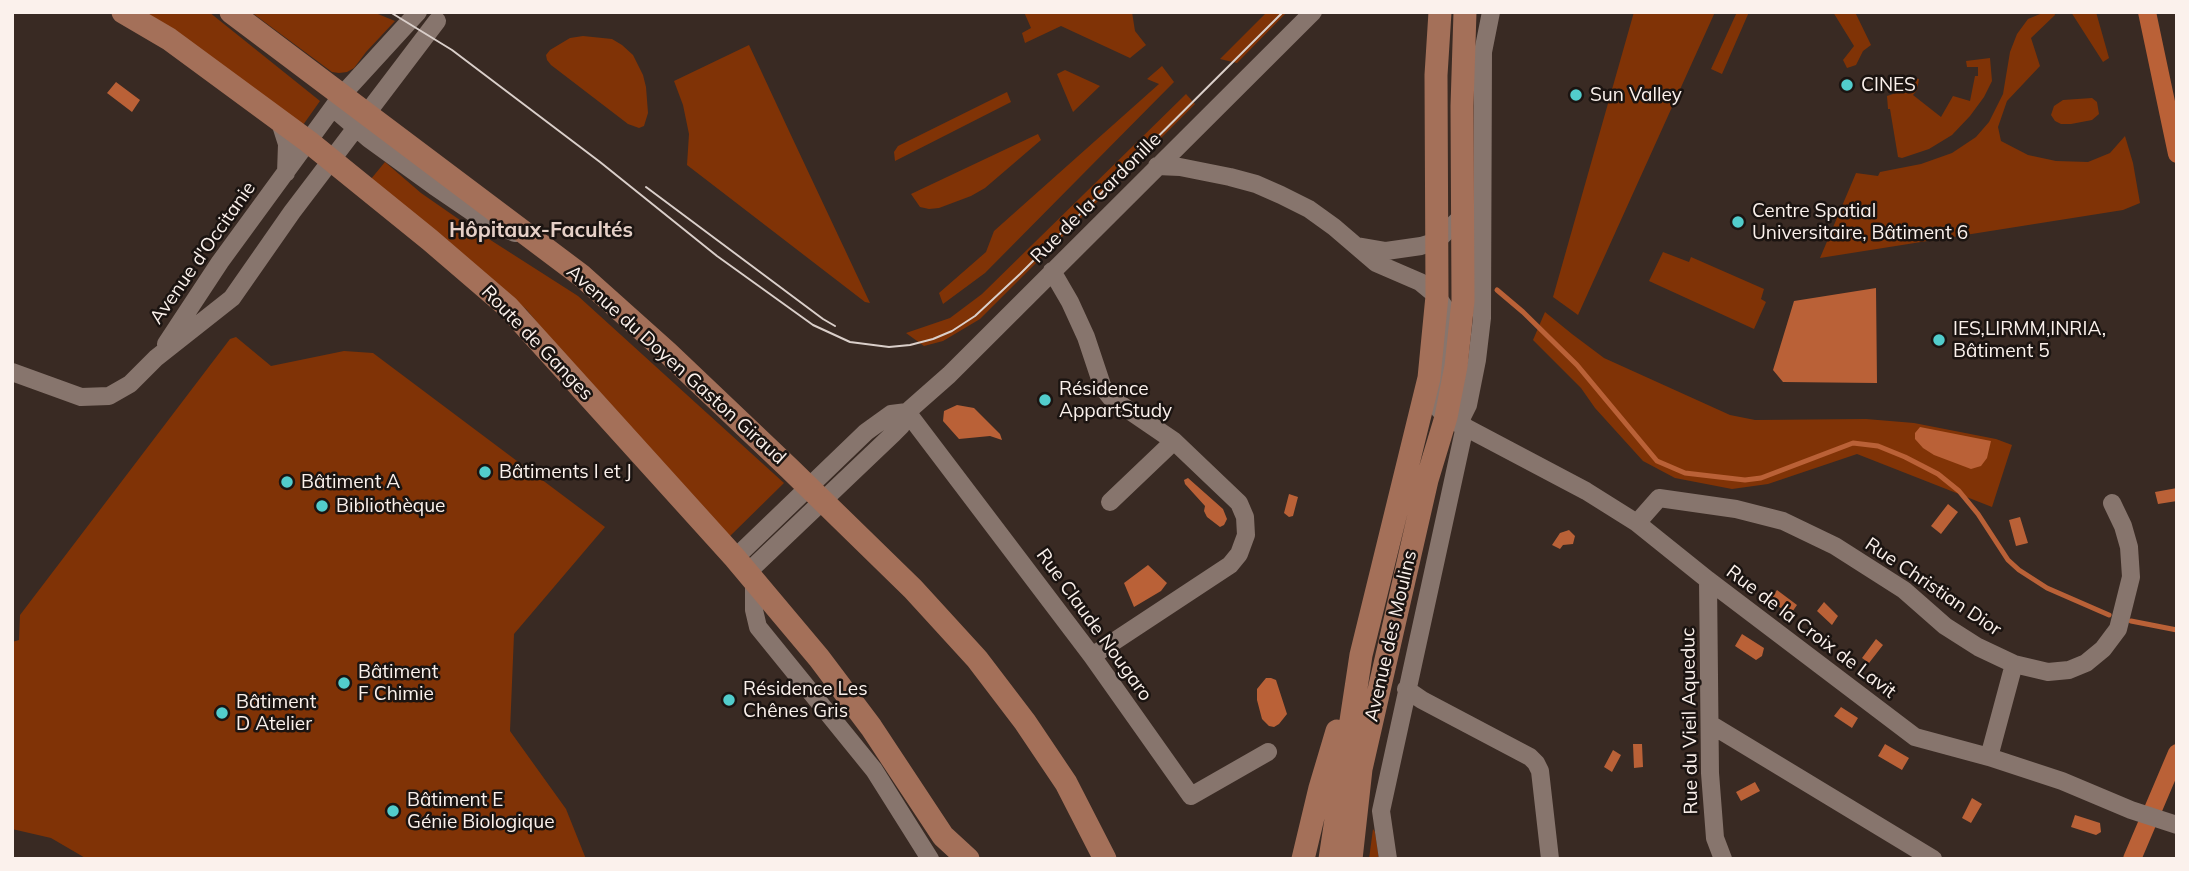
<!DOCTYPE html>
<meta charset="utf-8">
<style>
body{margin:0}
#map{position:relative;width:2189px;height:871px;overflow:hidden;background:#392a23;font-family:Mulish,sans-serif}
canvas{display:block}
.frame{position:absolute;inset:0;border:14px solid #fbf1ec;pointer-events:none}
</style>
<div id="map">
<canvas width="2189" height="871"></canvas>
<div class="frame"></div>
</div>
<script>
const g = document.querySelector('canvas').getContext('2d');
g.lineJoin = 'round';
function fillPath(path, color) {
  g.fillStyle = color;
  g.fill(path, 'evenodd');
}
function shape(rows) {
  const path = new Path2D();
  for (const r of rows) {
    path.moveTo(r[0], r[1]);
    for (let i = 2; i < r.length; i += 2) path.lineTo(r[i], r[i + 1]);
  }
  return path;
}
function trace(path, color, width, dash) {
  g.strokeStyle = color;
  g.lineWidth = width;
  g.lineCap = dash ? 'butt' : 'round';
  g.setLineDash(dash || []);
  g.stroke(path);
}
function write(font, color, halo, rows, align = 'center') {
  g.font = font + ' Mulish,sans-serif';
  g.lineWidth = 5;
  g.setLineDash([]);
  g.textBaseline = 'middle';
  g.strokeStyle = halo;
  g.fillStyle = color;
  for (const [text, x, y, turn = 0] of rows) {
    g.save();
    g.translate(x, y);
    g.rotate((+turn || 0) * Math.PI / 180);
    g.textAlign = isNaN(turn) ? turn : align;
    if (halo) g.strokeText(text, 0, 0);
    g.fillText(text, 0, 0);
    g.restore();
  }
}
fillPath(shape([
 [141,12,209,12,320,101,303,125],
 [251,12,373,12,395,21,366,52,354,68,347,72,339,73,332,72],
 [1024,12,1132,12,1135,31,1146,45,1130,58,1061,26,1025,43,1022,33,1031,28],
 [1267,12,1287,12,1237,63,1220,59],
 [1634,12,1715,12,1578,315,1553,297],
 [1737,12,1749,12,1722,74,1711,69],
 [1833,12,1855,12,1871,45,1863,51,1856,65,1847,68,1843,60,1854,46],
 [2045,12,2054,12,2055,15,2031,38,2040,66,2007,101,1998,127,2001,141,2028,155,2056,161,2088,162,2110,153,2125,136,2133,163,2140,203,2123,210,1820,258,1856,173,1878,176,1880,172,1921,164,1952,153,1976,137,1989,122,2003,94,2010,52,2017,34,2028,19],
 [2071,12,2096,12,2109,58,2103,62],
 [583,36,612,39,622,45,633,55,643,75,646,87,648,113,644,126,639,128,628,124,551,65,547,60,546,55,550,50,570,38],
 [749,45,789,131,870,303,865,302,687,165,689,134,683,105,674,81],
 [1990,58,1992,81,1984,97,1970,116,1952,135,1929,149,1902,158,1898,157,1890,109,1888,109,1887,96,1899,92,1906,83,1909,77,1919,79,1917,90,1913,95,1941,117,1953,96,1970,101,1975,76,1978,76,1978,67,1967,67,1966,61],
 [1162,66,1174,82,985,273,943,304,939,293,986,252,994,231,1159,84,1147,79],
 [1065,70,1100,86,1073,112,1057,74],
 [1007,92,1011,102,895,161,894,152,898,146],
 [1186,94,1195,104,980,319,943,341,924,346,906,333,950,318,982,294],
 [2092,98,2097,102,2099,114,2092,120,2071,124,2061,124,2055,121,2051,115,2054,106,2063,100],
 [1038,134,1041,140,985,188,971,196,939,208,929,209,920,207,911,194],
 [385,162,421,193,467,225,578,296,784,483,727,539,570,362,526,309,366,185],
 [1663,252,1689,262,1691,257,1764,289,1761,299,1766,302,1754,329,1649,281],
 [1545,312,1572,334,1604,358,1730,415,1755,420,1866,419,1914,423,1996,439,2012,445,1992,507,1857,454,1768,484,1732,489,1675,478,1643,461,1595,408,1581,388,1533,340],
 [236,337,271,366,344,351,373,353,605,527,514,634,510,731,566,809,586,859,87,859,51,838,12,829,12,642,19,640,20,615,230,339],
 [1373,829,1375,832,1379,859,1369,859]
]), '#803306');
fillPath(shape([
 [116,82,140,100,132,112,107,93],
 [1876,288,1877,383,1783,382,1773,370,1794,301],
 [957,405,974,408,1000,434,1002,440,990,436,959,439,943,421,944,411],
 [1920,427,1991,441,1987,458,1981,466,1971,469,1934,455,1923,448,1915,439,1915,433],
 [1188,478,1223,509,1227,519,1224,525,1220,527,1207,517,1204,511,1205,506,1185,484,1184,480],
 [2177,488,2177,501,2158,504,2155,492],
 [1289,494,1298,497,1293,516,1289,517,1284,513],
 [1948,504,1958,512,1941,534,1931,526],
 [2020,517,2028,543,2016,546,2009,520],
 [1569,530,1575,536,1573,544,1563,545,1560,549,1552,545,1560,533],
 [1148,565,1167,583,1161,591,1134,607,1124,583],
 [1777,590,1797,605,1790,615,1770,600],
 [1824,602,1838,616,1832,625,1817,611],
 [1742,634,1764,648,1762,656,1756,660,1735,646],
 [1876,639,1883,645,1869,663,1862,658],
 [1266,678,1271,678,1276,680,1287,714,1279,724,1274,727,1269,726,1262,719,1257,700,1257,689],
 [1841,707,1858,718,1852,728,1834,716],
 [1633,744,1642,744,1643,767,1634,768],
 [1885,744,1909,758,1902,770,1878,756],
 [1613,750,1621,755,1612,772,1604,767],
 [1755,782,1760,791,1741,801,1736,792],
 [1972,798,1982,804,1971,823,1962,818],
 [2075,815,2100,823,2101,832,2096,835,2071,827]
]), '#ba6137');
trace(shape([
 [1497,290,1523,312,1577,365,1657,461,1685,473,1745,480,1761,478,1853,443,1878,446,1905,457,1938,474,1959,491,1978,514,2008,560,2019,570,2047,588,2109,615],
 [2131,621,2177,630]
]), '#ba6137', 5);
trace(shape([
 [2147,12,2177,154],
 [2132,859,2177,753]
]), '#ba6137', 18);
trace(shape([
 [333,108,369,139,434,186,481,218,515,233],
 [279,119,287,144,286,173],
 [1157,166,1180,167,1230,177,1256,184,1281,195,1309,209,1334,227,1376,263,1420,282,1437,296,1449,314,1438,408,1446,417,1586,491,1637,523,1708,580,1915,737,1989,757,2062,781,2131,810,2177,825],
 [1357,246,1386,251,1421,246,1437,241,1463,215],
 [1052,271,1070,302,1086,337,1103,388,1111,398,1174,441,1239,503,1245,517,1246,535,1239,554,1230,565,1092,656],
 [166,344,220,262,342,95,418,12],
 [12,372,81,397,109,396,130,384,156,358,232,298,292,212,437,21],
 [907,412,1092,656,1191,796,1268,752],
 [1459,423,1468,405,1477,360,1482,318,1483,52,1491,12],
 [1110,502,1174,441],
 [1637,523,1659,498,1736,509,1783,521,1835,546,1904,590,1945,626,1978,647,2014,664,2048,672,2069,670,2086,663,2103,649,2118,629,2131,577,2129,547,2123,526,2112,503],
 [735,558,866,432,891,414,907,412],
 [747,573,894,433,901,426,907,412,949,375,1313,12],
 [1708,580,1710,773,1715,838,1723,859],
 [754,582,754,610,758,627,874,770,930,859],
 [1406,689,1422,700,1530,757,1536,763,1540,771,1550,859],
 [1710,724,1933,859],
 [1989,757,2014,664],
 [1388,859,1381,811,1465,426]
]), '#87756d', 18);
trace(shape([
 [123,12,169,39,309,142,430,240,508,307,735,558,819,658,871,727,943,836,968,859],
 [231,12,582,276,668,353,790,469,913,589,977,659,1025,722,1066,783,1105,859],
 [1303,859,1320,788,1337,731],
 [1330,859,1361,655,1429,378,1437,296,1436,75,1440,12],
 [1351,859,1361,769,1427,480,1446,417,1456,366,1463,301,1462,106,1465,12]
]), '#a47059', 23);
trace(shape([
 [390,12,452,50,600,162,717,256,813,325,850,342,889,347,910,345,933,339,952,331,975,316,1020,274,1283,12],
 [646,187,823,319,835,326]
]), '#dacfca', 2);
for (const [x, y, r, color] of [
 [1847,85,7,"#52cdcc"],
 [1576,95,7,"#52cdcc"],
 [1738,222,7,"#52cdcc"],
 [1939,340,7,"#52cdcc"],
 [1045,400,7,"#52cdcc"],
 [485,472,7,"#52cdcc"],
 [287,482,7,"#52cdcc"],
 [322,506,7,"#52cdcc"],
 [344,683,7,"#52cdcc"],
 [729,700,7,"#52cdcc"],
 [222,713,7,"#52cdcc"],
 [393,811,7,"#52cdcc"]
]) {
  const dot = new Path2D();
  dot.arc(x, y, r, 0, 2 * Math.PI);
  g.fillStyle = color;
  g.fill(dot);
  trace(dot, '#1b1411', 2.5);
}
write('19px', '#fbf1ec', '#1b1411', [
 ["CINES",1861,85],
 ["Sun Valley",1590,95],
 ["Centre Spatial",1752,211],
 ["Universitaire, Bâtiment 6",1752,233],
 ["IES,LIRMM,INRIA,",1953,329],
 ["Bâtiment 5",1953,351],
 ["Résidence",1059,389],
 ["AppartStudy",1059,411],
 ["Bâtiments I et J",499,472],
 ["Bâtiment A",301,482],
 ["Bibliothèque",336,506],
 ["Bâtiment",358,672],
 ["F Chimie",358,694],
 ["Résidence Les",743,689],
 ["Chênes Gris",743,711],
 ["Bâtiment",236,702],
 ["D Atelier",236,724],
 ["Bâtiment E",407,800],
 ["Génie Biologique",407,822]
], 'left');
write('19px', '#fbf1ec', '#1b1411', [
 ["Rue de la Cardonille",1096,198,-45],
 ["Avenue d'Occitanie",203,253,-55],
 ["Route de Ganges",537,343,46],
 ["Avenue du Doyen Gaston Giraud",676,365,42],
 ["Rue Christian Dior",1933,587,34],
 ["Rue Claude Nougaro",1094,625,54],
 ["Rue de la Croix de Lavit",1811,632,37],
 ["Avenue des Moulins",1391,636,-77],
 ["Rue du Vieil Aqueduc",1690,721,-91]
]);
write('bold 21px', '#e5d0c7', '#1b1411', [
 ["Hôpitaux-Facultés",541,231]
]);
</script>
